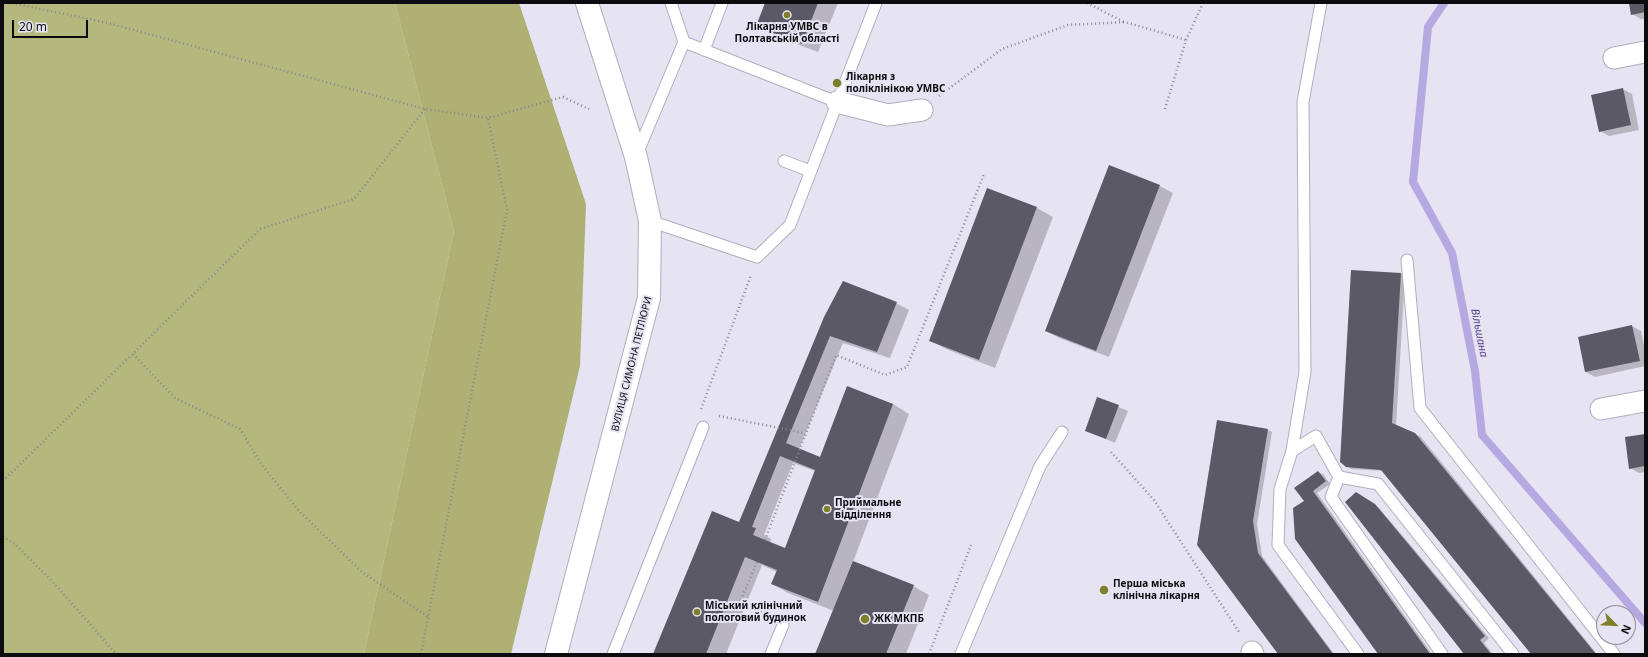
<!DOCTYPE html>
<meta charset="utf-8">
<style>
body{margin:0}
#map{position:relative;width:1648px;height:657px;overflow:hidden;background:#e6e3f2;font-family:"Noto Sans",sans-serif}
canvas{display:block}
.frame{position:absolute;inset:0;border:4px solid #0c0b10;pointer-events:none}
.north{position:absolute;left:1596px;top:605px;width:40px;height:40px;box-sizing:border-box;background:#e6e3f2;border:1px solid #8f8d98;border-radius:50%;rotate:114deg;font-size:11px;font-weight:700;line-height:16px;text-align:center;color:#0c0b10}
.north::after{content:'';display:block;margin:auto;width:14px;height:18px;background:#7e8029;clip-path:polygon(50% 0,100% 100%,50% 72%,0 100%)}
.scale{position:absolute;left:12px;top:20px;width:76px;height:18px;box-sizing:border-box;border:2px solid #0c0b10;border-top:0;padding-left:5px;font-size:12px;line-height:14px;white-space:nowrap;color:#0c0b10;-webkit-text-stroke:3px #e6e3f2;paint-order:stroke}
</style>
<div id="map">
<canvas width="1648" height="657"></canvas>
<div class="frame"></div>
<div class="north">N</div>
<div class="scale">20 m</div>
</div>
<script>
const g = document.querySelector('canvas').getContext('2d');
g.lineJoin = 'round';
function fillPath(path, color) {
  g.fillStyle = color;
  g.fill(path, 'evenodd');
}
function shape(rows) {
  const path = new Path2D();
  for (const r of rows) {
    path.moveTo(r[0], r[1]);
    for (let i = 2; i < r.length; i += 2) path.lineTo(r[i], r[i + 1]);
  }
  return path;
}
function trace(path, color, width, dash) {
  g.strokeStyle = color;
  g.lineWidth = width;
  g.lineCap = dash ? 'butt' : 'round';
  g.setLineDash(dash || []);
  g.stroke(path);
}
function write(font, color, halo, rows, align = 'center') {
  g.font = font + ' "Noto Sans",sans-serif';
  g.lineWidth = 4;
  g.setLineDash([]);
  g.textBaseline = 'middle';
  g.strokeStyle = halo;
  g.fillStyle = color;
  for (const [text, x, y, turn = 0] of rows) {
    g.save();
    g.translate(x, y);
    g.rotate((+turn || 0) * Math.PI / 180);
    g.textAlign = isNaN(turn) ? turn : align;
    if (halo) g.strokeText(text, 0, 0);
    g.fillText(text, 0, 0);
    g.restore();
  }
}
fillPath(shape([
 [3,3,395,3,454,231,364,654,3,654]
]), '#b5b87d');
fillPath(shape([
 [395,3,519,3,586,204,580,366,511,654,364,654,454,231]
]), '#aeb074');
fillPath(shape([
 [766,3,838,3,818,52,773,35,757,26],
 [1630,3,1645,3,1645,19,1641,19,1632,14],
 [1623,89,1632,94,1639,130,1609,136,1600,131],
 [1160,186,1173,193,1109,357,1059,338,1046,331],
 [987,189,1037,208,1053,217,995,368,946,349,930,340],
 [1352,271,1401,274,1405,276,1396,426,1420,436,1597,654,1533,654,1384,471,1351,469,1346,466],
 [896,303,909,310,890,358,843,343,799,449,820,458,848,387,893,404,909,414,853,562,913,586,929,595,906,654,816,654,834,611,788,593,772,584,777,572,762,565,726,654,654,654,743,525,824,318],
 [793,463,815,471,785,549,770,543,771,539,764,535],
 [1632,326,1641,331,1645,350,1645,366,1595,377,1586,372],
 [1098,398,1128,411,1115,443,1086,430],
 [1218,421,1268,430,1272,432,1257,524,1262,556,1334,654,1279,654],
 [1645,435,1645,472,1639,473,1630,468],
 [1318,472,1323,474,1330,484,1317,493,1432,654,1379,654,1305,501],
 [1356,493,1379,508,1489,638,1484,643,1493,654,1465,654]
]), '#0003');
trace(shape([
 [1444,3,1428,27,1413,182,1452,253,1475,371,1482,435,1645,623]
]), '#b6a9e2', 8);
fillPath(shape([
 [765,3,818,3,802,44,756,26],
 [1629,3,1645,3,1645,12,1631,15],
 [1623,88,1631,125,1599,132,1591,95],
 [1109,165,1160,185,1096,351,1045,331],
 [987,188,1037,207,979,360,929,341],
 [1351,270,1401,273,1392,423,1415,433,1596,654,1531,654,1381,470,1346,467,1340,462],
 [843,281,897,302,877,352,830,336,786,443,820,457,847,386,893,404,818,602,771,584,777,570,745,557,706,654,653,654,712,511,739,522,824,317],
 [780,456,815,470,785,548,753,535,756,528,752,527],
 [1632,325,1640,361,1585,372,1578,337],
 [1097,397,1119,405,1106,439,1085,431],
 [1217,420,1268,429,1253,521,1258,553,1333,654,1278,654,1197,545],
 [1645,434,1645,466,1629,469,1625,437],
 [1318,471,1326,481,1313,491,1430,654,1378,654,1295,539,1293,508,1304,501,1294,488],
 [1356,492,1375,504,1485,636,1480,640,1491,654,1464,654,1345,502],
 [853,561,914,585,886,654,815,654]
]), '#5b5965');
const lane = shape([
 [671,3,684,42,837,102],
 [704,50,722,3],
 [637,154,684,42],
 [784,161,810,171],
 [650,221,757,257,790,225,876,3],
 [1407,260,1420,408,1614,654],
 [1292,451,1305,372,1303,102,1321,3],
 [1339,477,1331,497,1442,654],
 [613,654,703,427],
 [771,654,783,625],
 [961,654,1040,466,1062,432],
 [1358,654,1278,545,1280,489,1292,451,1316,436,1339,477,1378,484,1513,654]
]);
const street = shape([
 [1614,58,1645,52],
 [837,102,888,115,922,110],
 [1601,409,1645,401],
 [1252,652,1253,654]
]);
const secondary = shape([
 [556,654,649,298,650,221,636,157,587,3]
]);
trace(lane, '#b0aebc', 13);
trace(street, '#b0aebc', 23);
trace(secondary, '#b0aebc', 24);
trace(shape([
 [12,3,108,23,425,109,488,118,563,97,589,109],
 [1087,3,1124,22],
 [939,96,1002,49,1068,25,1125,22,1186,40],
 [1165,109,1186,40,1203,3],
 [133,354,175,398,240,429,262,465,299,511,362,572,428,617],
 [701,409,751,275],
 [719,416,805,433],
 [1111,452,1154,500,1239,632],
 [3,481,260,229,354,199,425,109],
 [3,537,15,544,54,583,116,654],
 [765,540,836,355,885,375,907,367,984,174],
 [757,562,741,600,767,615],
 [421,654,507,210,488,118],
 [929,654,971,545]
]), '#898792', 2.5, [1, 3]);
trace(lane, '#fff', 11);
trace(street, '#fff', 21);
trace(secondary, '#fff', 22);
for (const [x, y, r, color] of [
 [787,15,4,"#7e8029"],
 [837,83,5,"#7e8029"],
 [827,509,4,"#7e8029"],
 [1104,590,5,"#7e8029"],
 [697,612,4,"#7e8029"],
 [865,619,5,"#7e8029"]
]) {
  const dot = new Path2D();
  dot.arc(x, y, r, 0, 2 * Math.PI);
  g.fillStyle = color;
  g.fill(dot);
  trace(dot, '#e6e3f2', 1.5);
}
write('bold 10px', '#0c0b10', '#e6e3f2', [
 ["Лікарня УМВС в",787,27,"center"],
 ["Полтавській області",787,39,"center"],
 ["Лікарня з",846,77],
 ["поліклінікою УМВС",846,89],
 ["Приймальне",835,503],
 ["відділення",835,515],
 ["Перша міська",1113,584],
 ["клінічна лікарня",1113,596],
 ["Міський клінічний",705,606],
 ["пологовий будинок",705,618],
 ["ЖК МКПБ",874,619]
], 'left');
write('10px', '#0c0b10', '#e6e3f2', [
 ["ВУЛИЦЯ СИМОНА ПЕТЛЮРИ",632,364,-76]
]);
write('italic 11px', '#574389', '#e6e3f2', [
 ["Вільшана",1479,333,79]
]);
</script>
